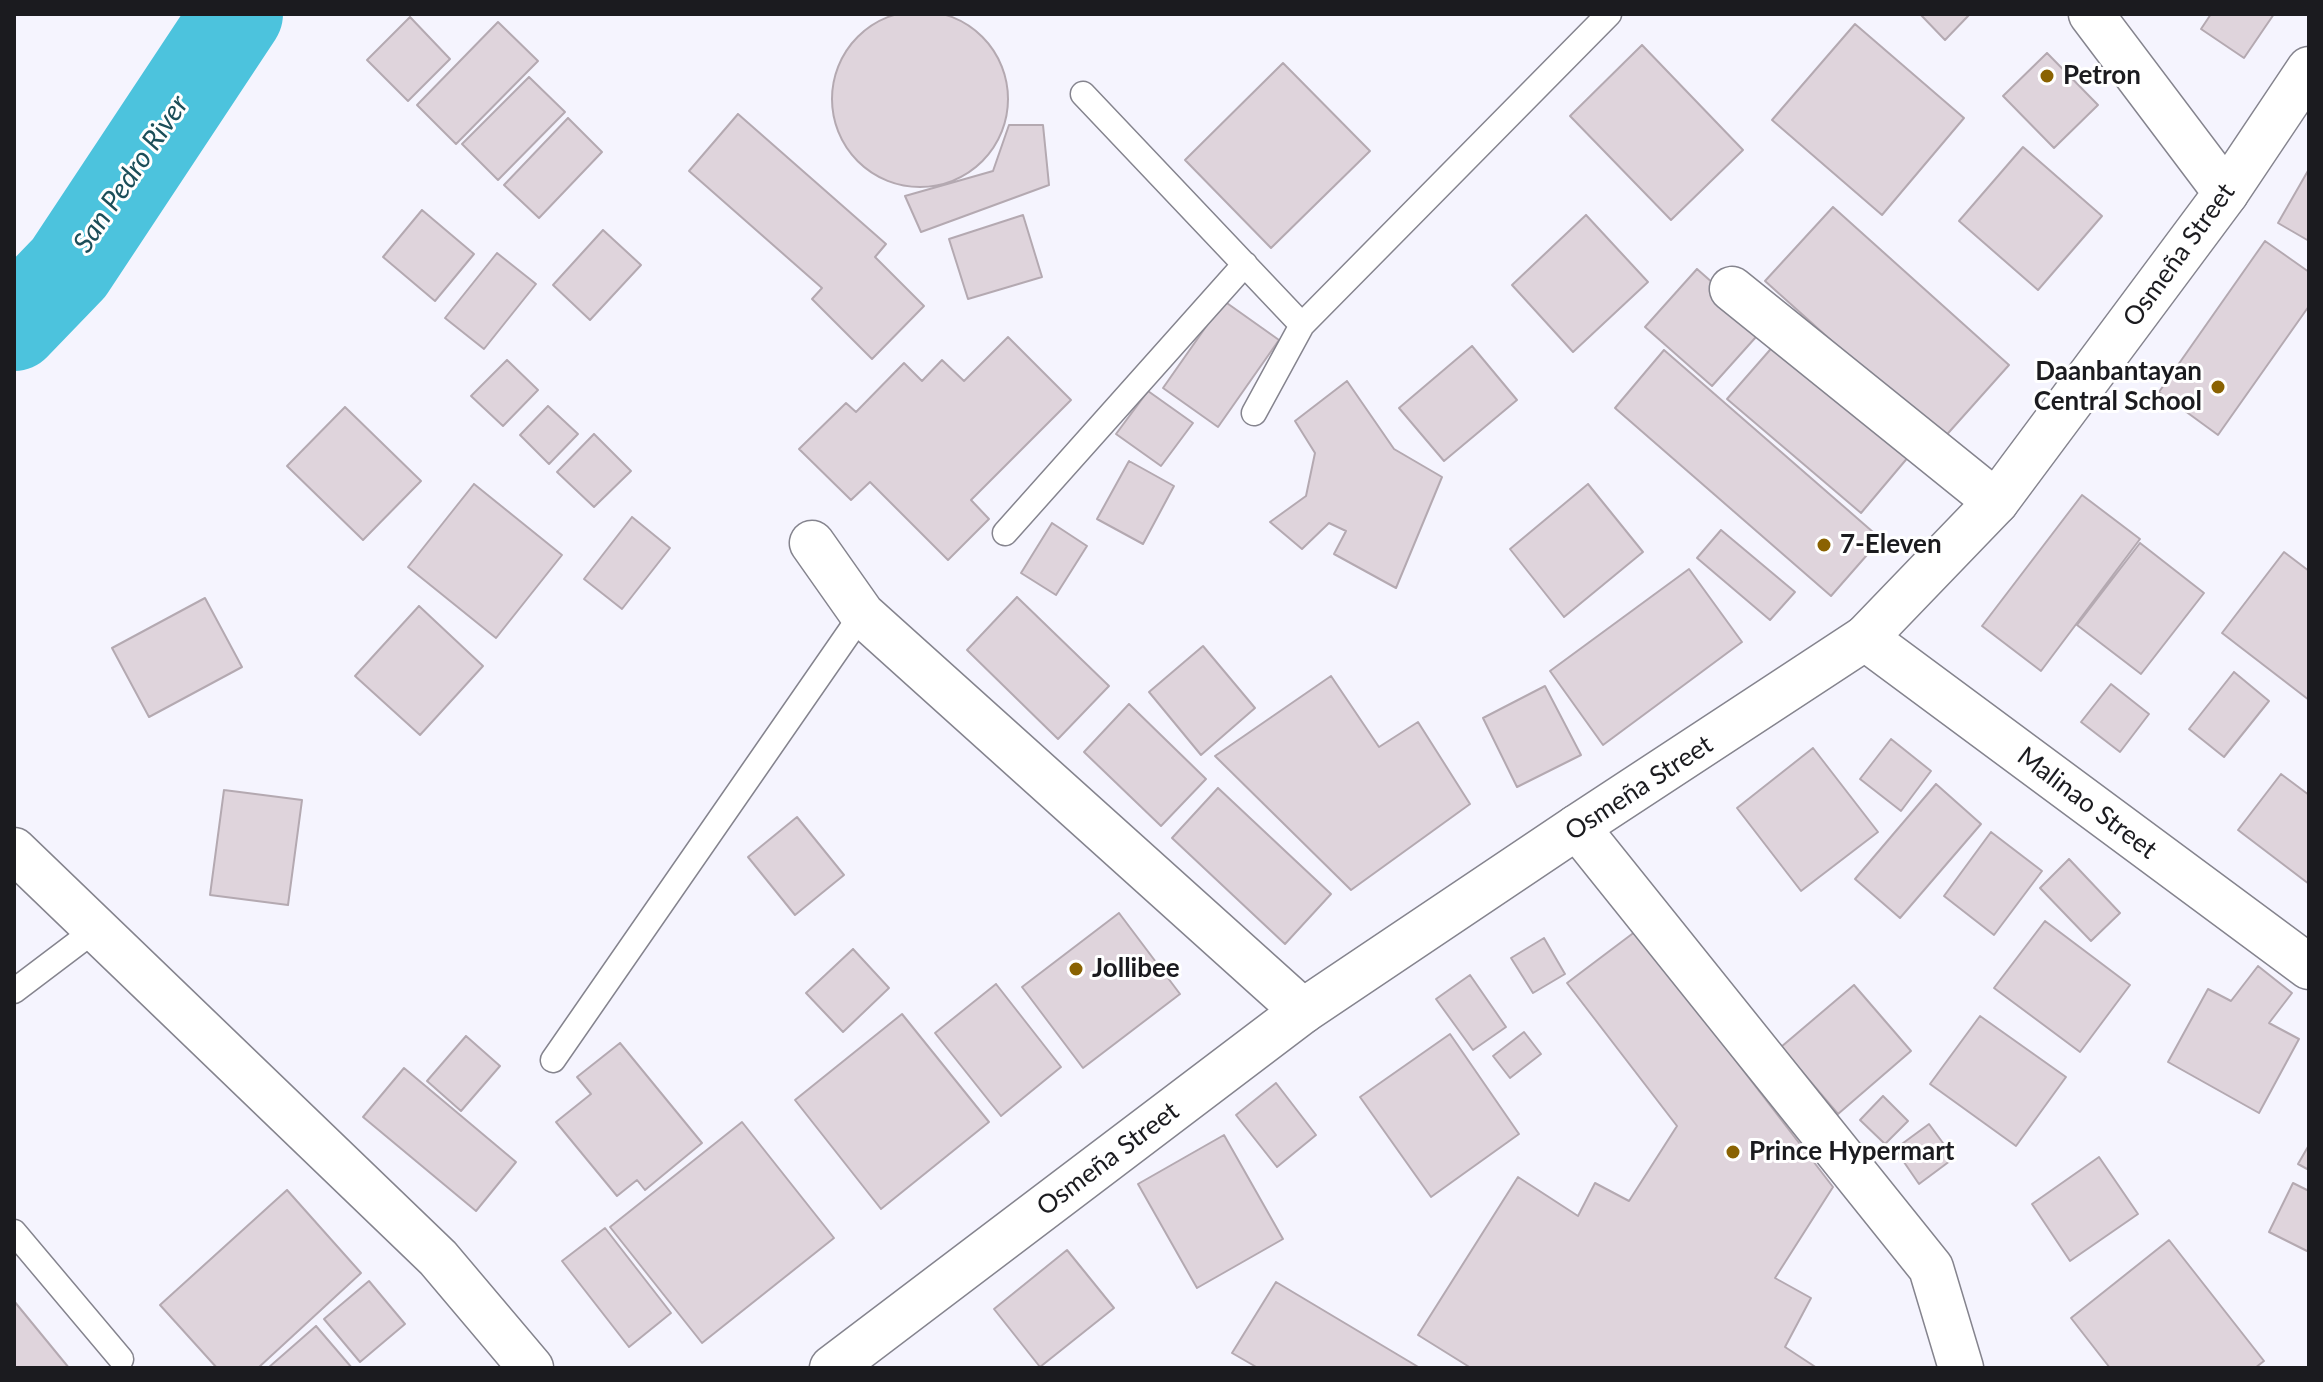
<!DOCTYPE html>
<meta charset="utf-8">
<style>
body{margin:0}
#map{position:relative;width:2323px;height:1382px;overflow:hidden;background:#f5f4fe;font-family:Lato,sans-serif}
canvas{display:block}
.frame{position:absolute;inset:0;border:16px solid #1b1b1f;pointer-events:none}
</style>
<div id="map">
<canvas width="2323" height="1382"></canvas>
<div class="frame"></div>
</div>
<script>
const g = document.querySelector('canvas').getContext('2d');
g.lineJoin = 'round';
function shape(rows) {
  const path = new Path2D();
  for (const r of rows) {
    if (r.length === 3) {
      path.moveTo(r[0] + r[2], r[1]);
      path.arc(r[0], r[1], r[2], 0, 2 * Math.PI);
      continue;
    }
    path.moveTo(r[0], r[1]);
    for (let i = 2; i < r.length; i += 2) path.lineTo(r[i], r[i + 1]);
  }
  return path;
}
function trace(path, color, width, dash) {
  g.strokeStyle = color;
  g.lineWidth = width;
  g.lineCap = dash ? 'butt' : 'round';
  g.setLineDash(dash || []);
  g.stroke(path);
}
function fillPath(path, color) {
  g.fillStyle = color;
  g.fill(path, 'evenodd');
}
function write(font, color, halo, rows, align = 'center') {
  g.font = font + ' Lato,sans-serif';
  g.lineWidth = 6;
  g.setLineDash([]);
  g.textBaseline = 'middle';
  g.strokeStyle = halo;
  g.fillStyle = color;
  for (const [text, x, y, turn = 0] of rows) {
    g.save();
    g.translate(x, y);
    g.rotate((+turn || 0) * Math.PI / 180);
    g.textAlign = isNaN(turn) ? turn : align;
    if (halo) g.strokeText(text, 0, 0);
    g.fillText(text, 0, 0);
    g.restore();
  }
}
trace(shape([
 [14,325,69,268,237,14]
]), '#4cc3dd', 92);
const building = shape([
 [920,99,88],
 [1920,14,1970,14,1945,40,1920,14],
 [2211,14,2274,14,2244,58,2201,29,2211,14],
 [410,17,450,59,408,101,367,60,410,17],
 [498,22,538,61,456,144,417,105,498,22],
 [1855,24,1964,118,1882,215,1772,120,1855,24],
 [1642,45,1743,150,1671,220,1570,116,1642,45],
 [2047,53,2098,105,2054,148,2003,96,2047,53],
 [1283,63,1370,151,1271,248,1185,160,1283,63],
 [529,77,565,112,498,180,462,144,529,77],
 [738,114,886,244,875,257,924,306,872,359,812,299,822,288,689,171,738,114],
 [568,118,602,152,539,218,504,185,568,118],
 [1009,125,1043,125,1049,185,921,232,905,196,993,171,1009,125],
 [2023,147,2102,216,2038,290,1959,221,2023,147],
 [2309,169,2309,241,2278,223,2309,169],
 [1833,207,2009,365,1942,440,1765,281,1833,207],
 [422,210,474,254,435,301,383,257,422,210],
 [1023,215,1042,277,968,299,949,239,1023,215],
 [1586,215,1648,282,1573,352,1512,285,1586,215],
 [603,230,641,265,590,320,553,285,603,230],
 [2265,241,2309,272,2309,306,2218,435,2159,392,2265,241],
 [497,253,536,284,484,349,445,318,497,253],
 [1697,269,1764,328,1712,386,1645,327,1697,269],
 [1224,301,1279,340,1218,427,1163,388,1224,301],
 [1783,335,1915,449,1861,513,1727,399,1783,335],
 [1008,337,1071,400,971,500,989,519,948,560,870,482,851,500,799,449,846,403,856,412,904,363,922,381,942,360,964,381,1008,337],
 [1472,346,1517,400,1444,461,1399,408,1472,346],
 [1664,350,1881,539,1831,596,1615,408,1664,350],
 [507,360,538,390,503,426,471,396,507,360],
 [1347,381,1394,449,1442,477,1396,588,1334,554,1346,531,1329,523,1302,549,1270,522,1306,496,1315,453,1295,421,1347,381],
 [1148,391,1193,423,1161,466,1116,434,1148,391],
 [548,406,578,434,549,464,520,435,548,406],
 [345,407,421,481,363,540,287,466,345,407],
 [594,434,631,471,594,507,557,472,594,434],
 [1129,461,1174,486,1143,544,1097,519,1129,461],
 [474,484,562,555,496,638,408,567,474,484],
 [1588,484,1643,552,1564,617,1510,549,1588,484],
 [2082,495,2140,539,2041,671,1982,626,2082,495],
 [632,517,670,548,622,609,584,579,632,517],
 [1052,523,1087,546,1056,595,1021,573,1052,523],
 [1721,530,1795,592,1770,620,1697,558,1721,530],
 [2140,543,2204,593,2141,674,2077,625,2140,543],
 [2284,552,2309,571,2309,700,2222,633,2284,552],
 [1689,569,1742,642,1603,745,1550,671,1689,569],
 [1017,597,1109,686,1058,739,967,650,1017,597],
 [205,598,242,667,149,717,112,648,205,598],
 [419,606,483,666,420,735,355,676,419,606],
 [1203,646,1255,708,1201,755,1149,692,1203,646],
 [2234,672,2269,701,2224,757,2189,729,2234,672],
 [1331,676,1379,747,1418,722,1470,804,1351,890,1215,756,1331,676],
 [2111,684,2149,714,2120,752,2081,722,2111,684],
 [1545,686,1581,755,1517,787,1483,718,1545,686],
 [1129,704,1206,779,1161,826,1084,752,1129,704],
 [1891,739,1931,771,1901,811,1860,779,1891,739],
 [1813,748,1878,832,1801,891,1737,808,1813,748],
 [2281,774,2309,795,2309,884,2238,830,2281,774],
 [1936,784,1981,824,1900,918,1855,879,1936,784],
 [1218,788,1331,894,1285,944,1172,838,1218,788],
 [224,790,302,800,288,905,210,895,224,790],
 [797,817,844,875,795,915,748,857,797,817],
 [1991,832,2042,871,1994,935,1944,896,1991,832],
 [2069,859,2120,913,2091,941,2040,888,2069,859],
 [1119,913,1180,994,1083,1068,1022,987,1119,913],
 [2045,921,2130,985,2080,1052,1994,988,2045,921],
 [1636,931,1833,1187,1775,1278,1811,1298,1785,1347,1817,1368,1471,1368,1418,1335,1518,1177,1578,1216,1595,1183,1629,1201,1677,1126,1567,983,1636,931],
 [1544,938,1565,974,1533,993,1511,958,1544,938],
 [853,949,889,988,843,1032,806,993,853,949],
 [2258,966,2292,993,2269,1023,2299,1039,2259,1113,2168,1062,2208,989,2231,1001,2258,966],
 [1470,975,1506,1027,1473,1050,1436,999,1470,975],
 [996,984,1061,1067,1001,1116,935,1033,996,984],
 [1854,985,1911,1051,1838,1114,1781,1047,1854,985],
 [902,1014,989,1122,881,1209,795,1100,902,1014],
 [1980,1016,2066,1077,2016,1146,1930,1084,1980,1016],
 [1524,1032,1541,1054,1510,1078,1493,1056,1524,1032],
 [1450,1034,1519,1134,1431,1197,1360,1097,1450,1034],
 [466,1036,500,1066,461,1111,427,1081,466,1036],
 [620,1043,702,1143,645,1190,637,1180,617,1196,556,1122,591,1094,577,1077,620,1043],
 [404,1068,516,1162,476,1211,363,1117,404,1068],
 [1276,1083,1316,1135,1277,1167,1236,1115,1276,1083],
 [1883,1096,1908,1121,1885,1144,1860,1120,1883,1096],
 [742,1122,834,1238,702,1343,610,1227,742,1122],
 [1929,1124,1954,1158,1919,1184,1895,1149,1929,1124],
 [1224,1135,1283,1239,1197,1288,1138,1184,1224,1135],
 [2309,1145,2309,1170,2298,1164,2309,1145],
 [2099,1157,2138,1214,2070,1261,2032,1204,2099,1157],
 [2293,1183,2309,1191,2309,1252,2269,1232,2293,1183],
 [287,1190,361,1273,258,1368,217,1368,160,1305,287,1190],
 [605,1228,671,1313,629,1347,562,1261,605,1228],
 [2169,1240,2264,1361,2255,1368,2110,1368,2071,1318,2169,1240],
 [1067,1250,1114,1308,1040,1367,994,1309,1067,1250],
 [369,1281,405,1324,360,1362,324,1319,369,1281],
 [1276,1282,1420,1368,1258,1368,1232,1353,1276,1282],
 [14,1301,69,1368,14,1368,14,1301],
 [316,1326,352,1368,268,1368,316,1326]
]);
fillPath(building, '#dfd4dc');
trace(building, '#b4a9b1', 2);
const service = shape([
 [1083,94,1302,325],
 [1254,413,1302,325,1609,14],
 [1005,533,1245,264],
 [14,991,96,929],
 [553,1060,862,614],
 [14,1232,121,1359]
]);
const minor = shape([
 [2226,193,2309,69],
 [1732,289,1996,502],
 [812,543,862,614,1303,1011],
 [1577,827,1931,1268,1961,1368]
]);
const tertiary = shape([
 [14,850,438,1258,531,1368]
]);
const secondary = shape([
 [2091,14,2226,193,1996,502,1865,638,2309,967]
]);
const primary = shape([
 [832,1368,1303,1011,1577,827,1865,638]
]);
trace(service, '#85848e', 27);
trace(minor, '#85848e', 47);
trace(tertiary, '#85848e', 47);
trace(secondary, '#85848e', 47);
trace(primary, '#85848e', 47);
trace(service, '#fff', 24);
trace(minor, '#fff', 44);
trace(tertiary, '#fff', 44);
trace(secondary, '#fff', 44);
trace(primary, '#fff', 44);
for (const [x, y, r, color] of [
 [2047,76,8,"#8a6202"],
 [2218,387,8,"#8a6202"],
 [1824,545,8,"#8a6202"],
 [1076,969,8,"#8a6202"],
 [1733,1152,8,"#8a6202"]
]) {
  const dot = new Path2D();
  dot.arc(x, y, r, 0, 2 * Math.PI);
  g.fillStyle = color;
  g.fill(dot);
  trace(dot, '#fff', 3);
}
write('bold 26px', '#1b1b1f', '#fff', [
 ["Petron",2063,76],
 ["Daanbantayan",2202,372,"right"],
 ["Central School",2202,402,"right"],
 ["7-Eleven",1840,545],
 ["Jollibee",1092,969],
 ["Prince Hypermart",1749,1152]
], 'left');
write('26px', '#1b1b1f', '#fff', [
 ["Osmeña Street",2179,255,-54],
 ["Osmeña Street",1639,788,-33],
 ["Malinao Street",2087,803,37],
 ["Osmeña Street",1108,1159,-37]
]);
write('italic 28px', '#1b4e59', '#fff', [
 ["San Pedro River",131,174,-56]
]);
</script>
